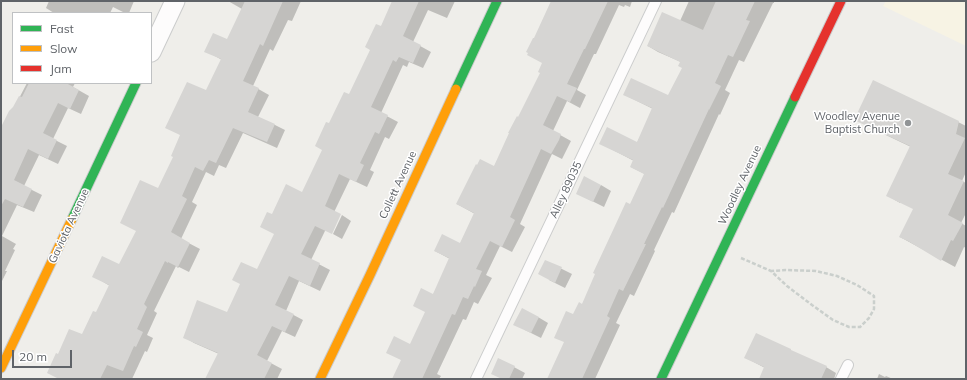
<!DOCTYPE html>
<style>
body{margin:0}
#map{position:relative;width:967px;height:380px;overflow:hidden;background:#efeeea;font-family:Mulish,sans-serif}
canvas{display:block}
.frame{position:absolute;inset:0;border:2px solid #5f6368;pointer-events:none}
.legend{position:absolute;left:12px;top:12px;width:140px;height:72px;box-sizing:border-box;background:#fff;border:1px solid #bfc1c3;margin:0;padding:5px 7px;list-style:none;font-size:12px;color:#5f6368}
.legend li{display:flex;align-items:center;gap:8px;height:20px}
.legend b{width:20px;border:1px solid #bfc1c3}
.scale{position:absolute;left:12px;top:350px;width:60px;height:18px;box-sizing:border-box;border:2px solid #5f6368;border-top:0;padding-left:5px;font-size:12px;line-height:14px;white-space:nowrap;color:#5f6368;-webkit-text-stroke:3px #fff;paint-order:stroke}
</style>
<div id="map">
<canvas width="967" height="380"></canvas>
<div class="frame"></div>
<ul class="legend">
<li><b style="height:5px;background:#30b455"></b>Fast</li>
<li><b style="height:5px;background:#ff9f0a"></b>Slow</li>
<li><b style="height:5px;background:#e5322d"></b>Jam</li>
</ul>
<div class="scale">20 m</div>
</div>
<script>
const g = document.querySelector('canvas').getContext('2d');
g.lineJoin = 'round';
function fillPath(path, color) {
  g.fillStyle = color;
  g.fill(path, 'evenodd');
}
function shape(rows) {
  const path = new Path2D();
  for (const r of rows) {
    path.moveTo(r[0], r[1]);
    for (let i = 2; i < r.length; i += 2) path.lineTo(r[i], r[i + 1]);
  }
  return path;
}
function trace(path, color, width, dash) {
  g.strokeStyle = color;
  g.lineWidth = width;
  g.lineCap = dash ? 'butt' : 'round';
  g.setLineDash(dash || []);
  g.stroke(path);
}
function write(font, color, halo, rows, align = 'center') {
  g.font = font + ' Mulish,sans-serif';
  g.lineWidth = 3;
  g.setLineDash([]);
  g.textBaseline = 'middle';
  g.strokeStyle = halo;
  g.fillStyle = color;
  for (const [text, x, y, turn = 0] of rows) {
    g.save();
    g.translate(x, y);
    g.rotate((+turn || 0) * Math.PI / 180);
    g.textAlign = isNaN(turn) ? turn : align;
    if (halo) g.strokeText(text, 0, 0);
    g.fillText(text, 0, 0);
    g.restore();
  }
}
fillPath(shape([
 [886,1,966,1,966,46,883,6]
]), '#f7f3e4');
fillPath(shape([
 [49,1,134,1,129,13,125,13,113,7,110,13,54,13,46,8],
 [228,1,301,1,292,21,288,20,273,51,270,49,253,86,269,95,258,117,275,125,285,130,277,148,243,133,226,168,219,165,214,176,206,172,192,202,197,205,181,239,200,249,189,272,179,267,178,268,176,266,154,311,157,313,147,335,153,338,147,352,145,351,132,379,59,379,58,355,83,336,96,314,110,286,93,276,120,266,207,92,222,60,206,51,227,41,242,9],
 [393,1,455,1,447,18,428,10,413,42,431,52,423,68,409,62,407,67,403,65,381,113,398,122,389,139,385,137,370,170,374,172,367,187,350,179,311,260,330,270,320,291,299,281,286,311,303,320,295,337,282,331,267,361,282,369,277,379,207,379,219,354,194,343,184,337,227,313,258,271,275,234,273,215,303,193,323,150,330,124,350,95],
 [554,1,632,1,630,7,625,5,624,7,619,5,596,54,594,54,577,90,586,95,580,108,567,101,553,131,571,141,562,159,552,154,520,224,525,227,512,252,500,246,486,275,492,278,478,304,474,302,466,320,463,319,437,374,441,376,439,379,393,379,402,360,387,352,411,345,433,295,450,259,435,251,460,244,475,214,457,204,494,167,541,73,543,63,534,40],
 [689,1,774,1,774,3,773,3,744,62,739,60,725,90,730,93,720,115,719,114,674,213,672,212,654,250,655,251,634,296,630,294,616,323,620,325,595,379,548,379,565,342,574,316,582,305,631,205,645,174,631,167,634,161,611,149,637,143,653,109,625,95,668,97,683,68,681,62,658,52,648,46,680,21],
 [27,83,75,83,73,87,89,96,81,114,68,108,53,139,67,146,58,164,39,155,24,186,42,195,34,212,17,205,2,236,16,244,13,249,15,250,5,271,7,271,1,283,1,130,14,108],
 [958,122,966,126,966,172,962,181,966,183,966,213,961,223,966,226,966,248,964,247,955,267,900,237,918,210,900,202,900,203,888,196,911,147,869,127],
 [601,185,611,191,604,207,588,199],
 [342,215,351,221,342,239,333,234],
 [546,261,572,274,565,288,549,280],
 [538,317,548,323,541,338,525,330],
 [746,358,826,367,836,373,834,379,760,379,765,368],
 [499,359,525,373,522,379,502,379],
 [879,374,885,377,886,376,893,379,877,379]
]), '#0003');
fillPath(shape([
 [245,1,283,1,263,46,260,44,243,81,259,88,248,112,275,124,267,142,233,128,216,163,209,160,203,171,195,167,182,196,187,199,171,232,190,243,178,267,168,262,168,263,165,261,144,304,147,307,137,329,143,332,136,347,134,346,123,371,107,365,100,379,59,379,47,373,56,353,58,354,69,329,82,334,93,311,96,312,109,285,92,277,102,256,119,264,136,231,120,223,140,180,158,188,173,157,171,156,180,135,165,128,187,82,206,90,221,59,204,52,213,33,227,39],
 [392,1,419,1,403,36,421,45,413,63,399,57,396,62,393,60,371,107,388,115,379,134,375,132,360,163,364,165,356,182,339,174,325,206,341,214,332,234,315,226,301,254,320,263,310,286,289,276,275,305,294,314,285,332,272,326,257,355,272,363,264,379,205,379,218,353,183,338,197,300,227,312,240,284,232,280,241,262,257,269,274,234,260,227,267,212,272,214,286,184,302,192,322,150,315,146,326,122,329,123,344,92,349,94,370,50,365,47,376,24,381,26],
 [551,1,608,1,585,49,584,49,567,84,577,88,570,102,557,96,543,125,561,134,559,140,551,154,541,149,510,217,515,220,502,247,490,241,476,269,482,271,475,287,474,286,468,299,463,297,455,315,452,314,422,379,392,379,401,360,386,353,394,336,410,344,425,312,413,306,421,288,433,294,449,258,434,251,442,234,460,243,474,213,456,204,476,164,477,165,480,159,494,166,509,133,508,133,517,116,518,117,540,73,538,72,542,63,527,55,528,53,526,52,533,38,534,38],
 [716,1,755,1,746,20,750,21,733,57,728,55,715,83,721,86,709,110,709,109,663,208,662,207,644,244,646,244,623,291,619,289,607,316,610,318,582,379,547,379,564,342,554,338,566,311,573,314,579,302,582,304,595,274,593,273,614,228,626,202,630,204,644,174,630,167,633,160,599,144,607,127,637,142,652,108,623,95,631,78,668,95,682,68,678,66,680,62,647,46,662,12,703,30],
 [873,80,959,121,956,134,965,138,948,174,964,181,948,215,963,223,953,241,951,240,941,261,908,241,899,237,913,209,886,196,910,146,854,120],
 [29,83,66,83,79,90,70,109,58,103,43,133,57,140,48,159,28,149,14,180,32,189,23,207,5,199,1,206,1,127,9,111,13,107,19,96,22,97],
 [584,176,601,185,593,202,576,194],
 [545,260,562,267,555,283,538,274],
 [522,308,539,317,531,333,513,325],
 [756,333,791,349,791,350,827,366,821,379,759,379,764,367,744,358],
 [498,358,515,366,509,379,502,379,491,374]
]), '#d6d5d3');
const lane = shape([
 [476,379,656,1],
 [841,379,848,365]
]);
const street = shape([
 [151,52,175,1]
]);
const fast = shape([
 [456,89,497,1],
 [72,219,136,83],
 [661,379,795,97]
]);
const slow = shape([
 [1,368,72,219],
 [320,379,370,275,456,89]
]);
const jam = shape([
 [795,97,841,1]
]);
trace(lane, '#cbcccc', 12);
trace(street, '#cbcccc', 21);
trace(fast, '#cacacb', 11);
trace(slow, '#cacacb', 11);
trace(jam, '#cacacb', 11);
trace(shape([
 [741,258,771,271,787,286,812,305,833,320,849,327,860,327,869,318,874,309,874,296,857,285,837,276,816,271,786,270,771,271]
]), '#cacfcc', 2.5, [4, 2]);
trace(lane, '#fdfcfc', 10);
trace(street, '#fdfcfc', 19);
trace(fast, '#30b455', 9);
trace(slow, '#ff9f0a', 9);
trace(jam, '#e5322d', 9);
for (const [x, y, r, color] of [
 [908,123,4,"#919496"]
]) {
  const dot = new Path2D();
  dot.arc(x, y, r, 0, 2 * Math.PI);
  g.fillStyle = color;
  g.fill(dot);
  trace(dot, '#fff', 1.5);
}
write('11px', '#5f6368', '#fff', [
 ["Woodley Avenue",900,117],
 ["Baptist Church",900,130]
], 'right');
write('11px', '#5f6368', '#fff', [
 ["Collett Avenue",398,185,-65],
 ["Woodley Avenue",740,185,-65],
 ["Alley 89035",566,190,-65],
 ["Gaviota Avenue",69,226,-65]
]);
</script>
